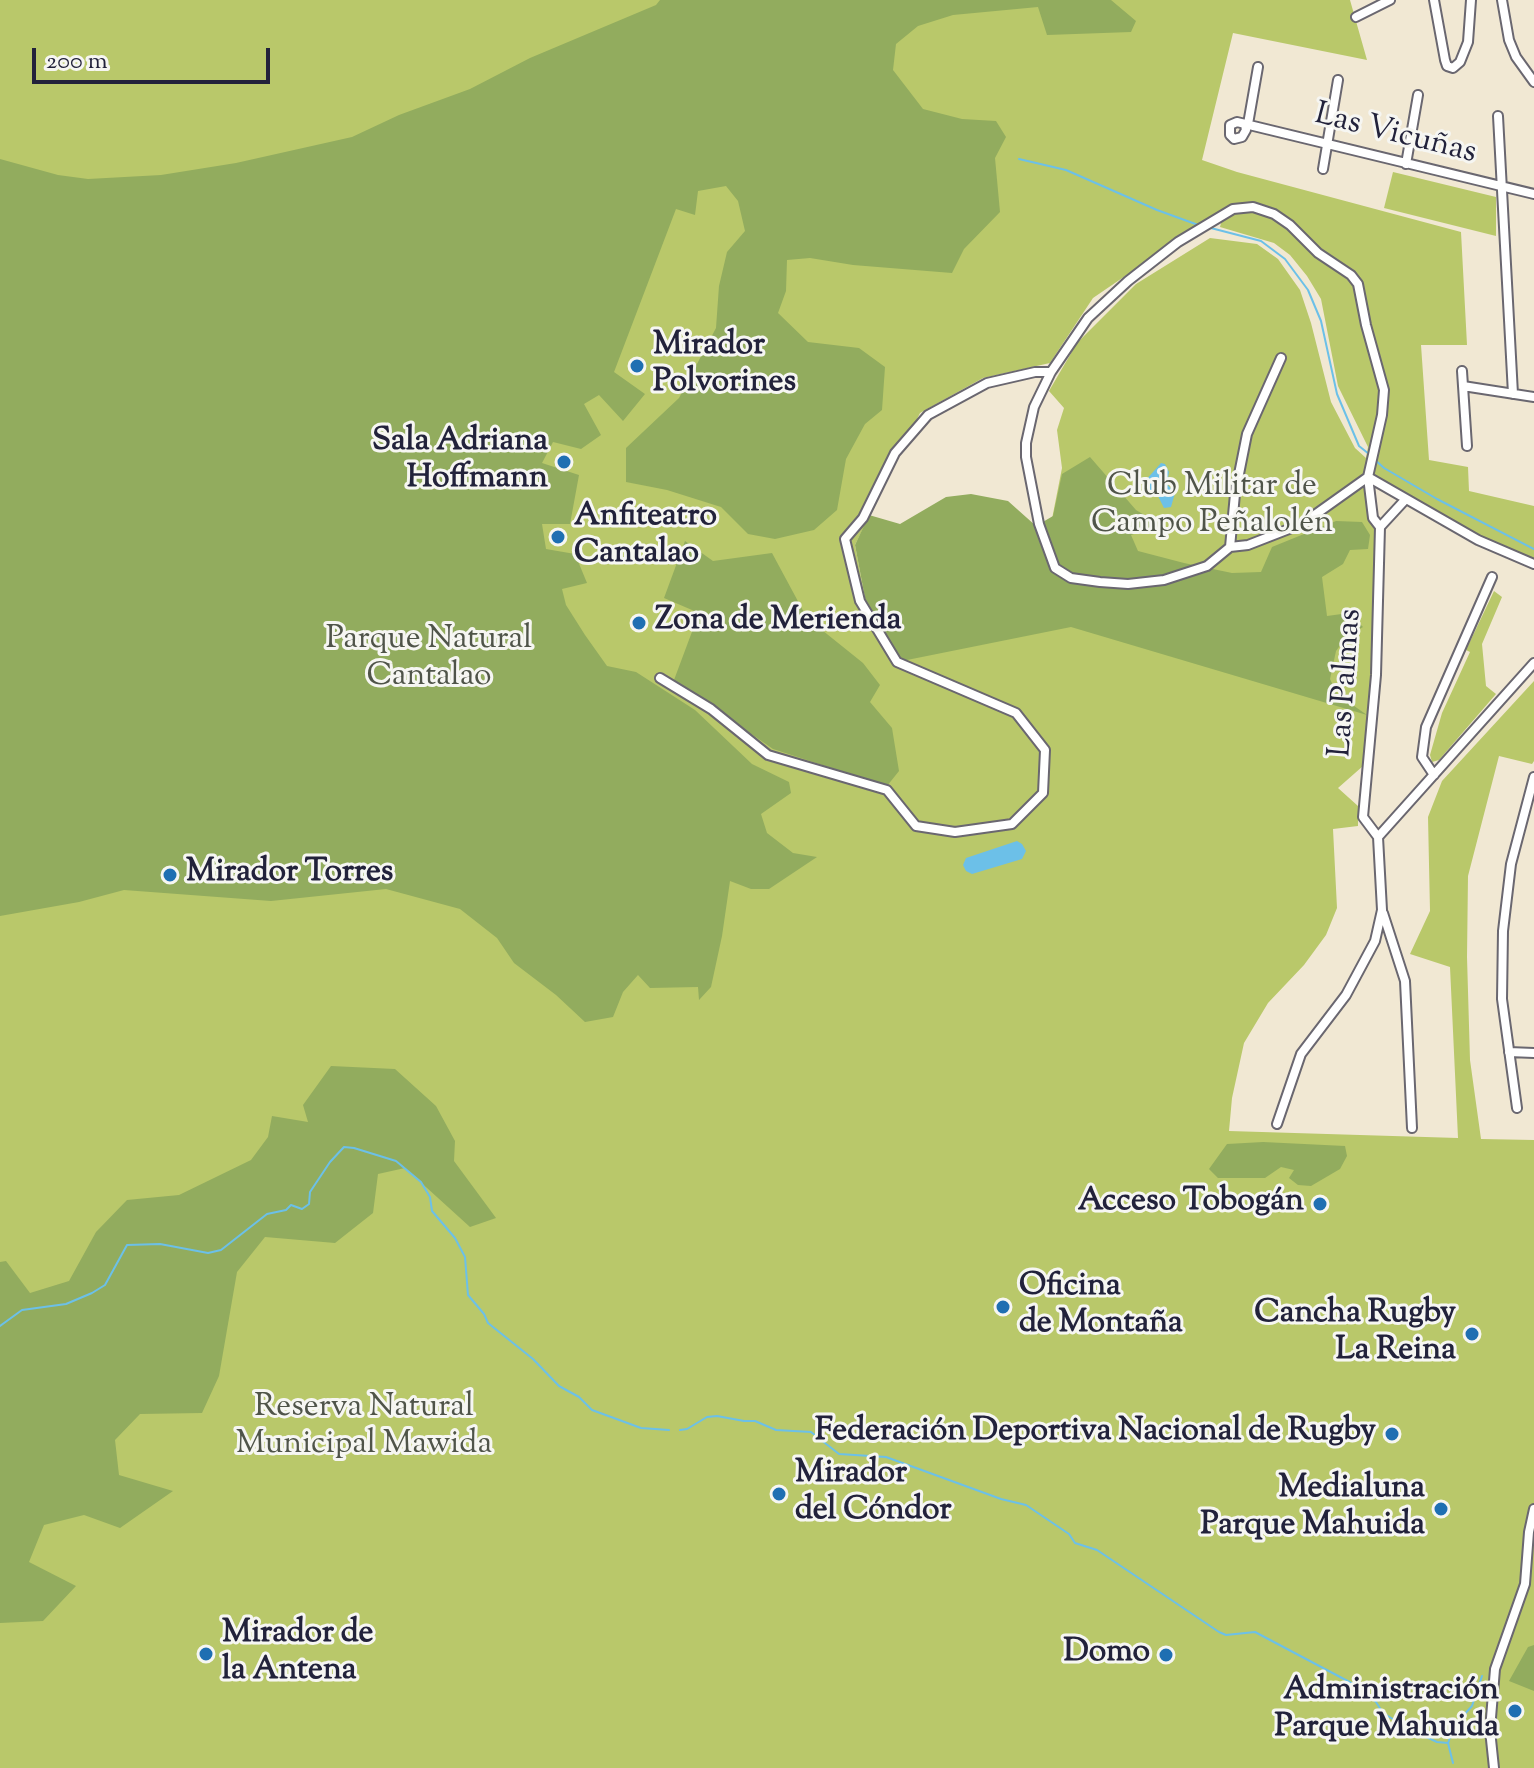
<!DOCTYPE html>
<meta charset="utf-8">
<style>
body{margin:0}
#map{position:relative;width:1534px;height:1768px;overflow:hidden;background:#f1e8d3;font-family:"Sorts Mill Goudy",serif}
canvas{display:block}
.scale{position:absolute;left:32px;top:48px;width:238px;height:36px;box-sizing:border-box;border:4px solid #22223b;border-top:0;padding-left:10px;font-size:24px;line-height:28px;white-space:nowrap;color:#22223b;-webkit-text-stroke:6px #f6f6f2;paint-order:stroke}
</style>
<div id="map">
<canvas width="1534" height="1768"></canvas>
<div class="scale">200 m</div>
</div>
<script>
const g = document.querySelector('canvas').getContext('2d');
g.lineJoin = 'round';
function fillPath(path, color) {
  g.fillStyle = color;
  g.fill(path, 'evenodd');
}
function shape(rows) {
  const path = new Path2D();
  for (const r of rows) {
    path.moveTo(r[0], r[1]);
    for (let i = 2; i < r.length; i += 2) path.lineTo(r[i], r[i + 1]);
  }
  return path;
}
function trace(path, color, width, dash) {
  g.strokeStyle = color;
  g.lineWidth = width;
  g.lineCap = dash ? 'butt' : 'round';
  g.setLineDash(dash || []);
  g.stroke(path);
}
function write(font, color, halo, rows, align = 'center') {
  g.font = font + ' "Sorts Mill Goudy",serif';
  g.lineWidth = 6;
  g.setLineDash([]);
  g.textBaseline = 'middle';
  g.strokeStyle = halo;
  g.fillStyle = color;
  for (const [text, x, y, turn = 0] of rows) {
    g.save();
    g.translate(x, y);
    g.rotate((+turn || 0) * Math.PI / 180);
    g.textAlign = isNaN(turn) ? turn : align;
    if (halo) g.strokeText(text, 0, 0);
    g.fillText(text, 0, 0);
    g.restore();
  }
}
fillPath(shape([
 [0,0,1350,0,1367,60,1233,33,1202,160,1237,172,1461,232,1467,345,1421,345,1429,460,1468,467,1469,491,1534,506,1534,563,1409,502,1363,472,1375,531,1372,673,1363,766,1338,788,1358,806,1358,826,1333,829,1337,908,1326,935,1304,965,1268,1003,1244,1043,1232,1098,1229,1131,1458,1138,1450,967,1410,954,1430,911,1428,817,1442,781,1534,681,1534,761,1532,764,1499,756,1468,876,1467,957,1470,1060,1481,1139,1534,1140,1534,1768,0,1768],
 [1224,212,1220,227,1274,243,1290,255,1307,276,1321,299,1338,386,1368,447,1366,458,1355,448,1331,402,1311,323,1300,290,1278,259,1257,244,1210,238,1136,284,1077,343,1049,391,1064,408,1057,430,1062,468,1051,524,865,598,855,545,920,413,983,378,1050,363,1093,298,1188,233],
 [1393,172,1496,197,1496,236,1384,208],
 [1494,591,1502,597,1482,644,1486,686,1496,694,1439,760,1432,762,1430,755,1442,713,1470,652,1466,650]
]), '#b9c86a');
fillPath(shape([
 [660,0,1111,0,1136,21,1131,32,1047,35,1038,7,953,15,918,26,896,44,893,70,923,109,962,119,996,121,1006,137,995,158,1000,212,964,249,952,273,853,265,810,258,787,260,786,291,778,313,808,342,859,348,885,367,882,410,865,424,846,459,837,510,814,530,775,539,748,534,721,507,667,490,626,482,626,448,679,398,716,328,719,286,727,252,745,231,738,201,726,186,698,191,695,215,676,209,614,372,645,394,623,421,599,395,584,404,601,435,581,449,553,442,542,463,579,475,570,524,542,524,546,549,575,554,587,583,562,589,566,605,585,635,607,666,636,672,695,710,752,764,789,782,791,793,761,814,767,833,793,853,817,857,769,889,751,889,730,881,722,936,711,987,699,1000,698,987,650,988,638,975,623,992,613,1017,585,1022,556,995,514,963,497,938,460,909,386,889,271,901,124,890,79,902,0,916,0,159,58,175,88,179,161,175,236,163,352,137,399,115,470,89,530,58,656,5],
 [1090,457,1136,510,1161,525,1131,535,1138,551,1184,563,1232,573,1261,572,1272,547,1336,521,1362,522,1370,535,1368,549,1350,550,1343,564,1322,577,1327,616,1349,613,1363,627,1347,636,1336,651,1330,679,1337,694,1367,715,1071,627,902,661,865,598,855,545,869,515,900,524,946,497,971,494,1008,501,1036,526,1053,516,1062,474],
 [685,541,713,561,772,553,807,618,863,663,880,685,870,702,892,728,899,771,887,786,773,749,674,680,699,613,664,598],
 [331,1066,395,1069,436,1106,455,1141,454,1161,496,1218,470,1227,405,1168,378,1174,373,1213,335,1243,265,1237,237,1272,219,1376,202,1413,140,1414,115,1440,119,1475,173,1491,120,1528,84,1515,44,1525,29,1562,76,1586,43,1621,0,1623,0,1262,6,1261,30,1293,69,1281,96,1232,127,1200,179,1195,251,1160,268,1137,272,1116,308,1122,303,1105],
 [1263,1142,1345,1146,1347,1156,1340,1169,1311,1186,1298,1185,1289,1178,1294,1170,1281,1167,1265,1178,1218,1178,1209,1169,1227,1144],
 [1534,1645,1534,1691,1509,1681,1528,1647]
]), '#92ac5e');
fillPath(shape([
 [1161,463,1165,464,1169,472,1167,484,1175,493,1171,507,1164,508,1158,496,1149,493,1145,481],
 [1017,841,1022,844,1026,851,1022,859,972,874,966,871,963,865,966,858]
]), '#6cc0e8');
trace(shape([
 [1019,159,1066,170,1157,210,1201,226],
 [1207,227,1261,241,1285,259,1308,290,1321,321,1337,394,1359,446,1369,454],
 [1374,459,1384,468,1437,499,1534,549],
 [0,1326,22,1310,66,1304,92,1293,105,1285,127,1245,160,1244,208,1253,221,1250,267,1214,286,1210,291,1205,302,1209,309,1204,310,1192,330,1162,344,1147,354,1148,396,1161,421,1182,430,1197,432,1211,455,1238,465,1257,468,1295,484,1314,488,1323,533,1359,559,1386,579,1397,592,1410,641,1428,669,1430],
 [680,1430,687,1429,707,1417,717,1416,744,1421,755,1421,776,1430,811,1432,839,1454,886,1457,1001,1499,1026,1505,1069,1534,1075,1543,1097,1550,1219,1632,1226,1635,1255,1632,1359,1687,1376,1702,1383,1713,1409,1729,1437,1742,1448,1743],
 [1453,1763,1448,1743,1451,1735,1458,1729,1463,1716,1472,1706,1482,1676]
]), '#6cc0e8', 2);
const minor = shape([
 [1434,0,1445,60,1447,66,1453,68,1460,62,1468,42,1471,0],
 [1502,0,1509,40,1516,57,1534,82],
 [1356,17,1390,0],
 [1498,116,1513,394],
 [1248,124,1258,67],
 [1245,125,1246,130,1242,137,1234,139,1230,135,1230,125,1237,122,1534,194],
 [1406,164,1418,95],
 [1323,169,1338,80],
 [1462,371,1467,446],
 [1463,386,1534,397],
 [1368,477,1302,524,1248,545,1230,547,1207,566,1164,580,1128,584,1100,582,1071,578,1055,568,1039,524,1026,457,1026,443,1034,407,1051,372,1088,318,1128,281,1178,242,1233,209,1253,207,1274,214,1290,225,1318,253,1351,275,1358,284,1366,325,1384,390,1382,415,1368,477,1373,518,1380,527],
 [1368,477,1478,540,1534,564],
 [1230,547,1235,494,1247,434,1281,358],
 [660,678,711,709,768,755,887,790,916,826,955,832,1012,824,1043,793,1045,750,1016,713,897,662,860,601,845,539,863,518,895,453,928,415,987,383,1035,372,1051,372],
 [1434,775,1422,757,1426,727,1492,577],
 [1378,837,1363,817,1376,675,1380,527,1404,501],
 [1383,913,1405,981,1412,1128],
 [1509,1052,1534,1053],
 [1517,1108,1502,999,1503,931,1511,864,1534,777],
 [1277,1124,1301,1054,1346,995,1375,941,1382,910,1378,837,1534,663],
 [1494,1768,1490,1730,1495,1669,1525,1584,1529,1532,1534,1509]
]);
trace(minor, '#6a6770', 12);
trace(minor, '#fff', 8);
for (const [x, y, r, color] of [
 [637,366,8,"#1f6fb2"],
 [564,462,8,"#1f6fb2"],
 [558,537,8,"#1f6fb2"],
 [639,623,8,"#1f6fb2"],
 [170,875,8,"#1f6fb2"],
 [1320,1204,8,"#1f6fb2"],
 [1003,1307,8,"#1f6fb2"],
 [1472,1334,8,"#1f6fb2"],
 [1392,1434,8,"#1f6fb2"],
 [779,1494,8,"#1f6fb2"],
 [1441,1509,8,"#1f6fb2"],
 [206,1654,8,"#1f6fb2"],
 [1166,1655,8,"#1f6fb2"],
 [1515,1711,8,"#1f6fb2"]
]) {
  const dot = new Path2D();
  dot.arc(x, y, r, 0, 2 * Math.PI);
  g.fillStyle = color;
  g.fill(dot);
  trace(dot, '#f6f6f2', 3);
}
write('32px', '#22223b', '#f6f6f2', [
 ["Las Vicuñas",1395,136,14],
 ["Las Palmas",1348,683,-86]
]);
write('bold 32px', '#22223b', '#f6f6f2', [
 ["Mirador",653,348],
 ["Polvorines",653,385],
 ["Sala Adriana",548,444,"right"],
 ["Hoffmann",548,481,"right"],
 ["Anfiteatro",574,519],
 ["Cantalao",574,556],
 ["Zona de Merienda",655,623],
 ["Mirador Torres",186,875],
 ["Acceso Tobogán",1304,1204,"right"],
 ["Oficina",1019,1289],
 ["de Montaña",1019,1326],
 ["Cancha Rugby",1456,1316,"right"],
 ["La Reina",1456,1353,"right"],
 ["Federación Deportiva Nacional de Rugby",1376,1434,"right"],
 ["Mirador",795,1476],
 ["del Cóndor",795,1513],
 ["Medialuna",1425,1491,"right"],
 ["Parque Mahuida",1425,1528,"right"],
 ["Mirador de",222,1636],
 ["la Antena",222,1673],
 ["Domo",1150,1655,"right"],
 ["Administración",1499,1693,"right"],
 ["Parque Mahuida",1499,1730,"right"]
], 'left');
write('32px', '#4f5449', '#f6f6f2', [
 ["Club Militar de",1212,489],
 ["Campo Peñalolén",1212,526],
 ["Parque Natural",429,642],
 ["Cantalao",429,679],
 ["Reserva Natural",364,1410],
 ["Municipal Mawida",364,1447]
]);
</script>
